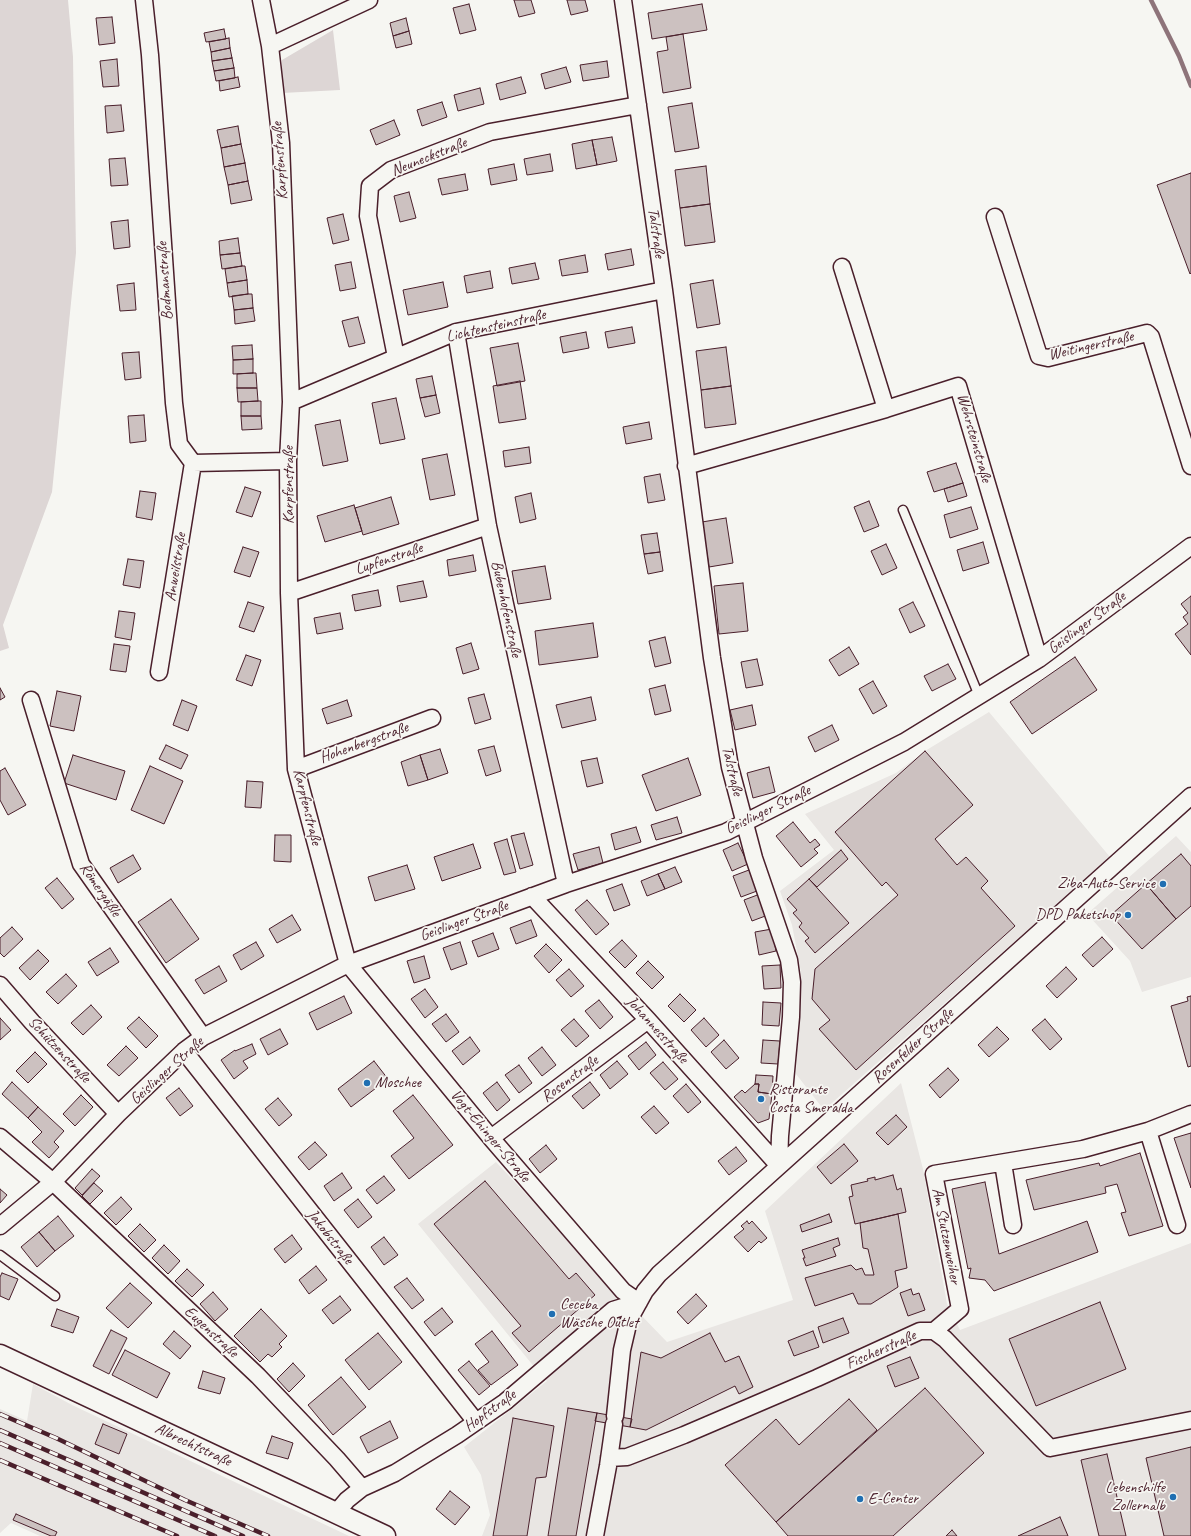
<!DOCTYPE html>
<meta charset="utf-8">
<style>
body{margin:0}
canvas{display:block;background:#f6f6f2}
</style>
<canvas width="1191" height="1536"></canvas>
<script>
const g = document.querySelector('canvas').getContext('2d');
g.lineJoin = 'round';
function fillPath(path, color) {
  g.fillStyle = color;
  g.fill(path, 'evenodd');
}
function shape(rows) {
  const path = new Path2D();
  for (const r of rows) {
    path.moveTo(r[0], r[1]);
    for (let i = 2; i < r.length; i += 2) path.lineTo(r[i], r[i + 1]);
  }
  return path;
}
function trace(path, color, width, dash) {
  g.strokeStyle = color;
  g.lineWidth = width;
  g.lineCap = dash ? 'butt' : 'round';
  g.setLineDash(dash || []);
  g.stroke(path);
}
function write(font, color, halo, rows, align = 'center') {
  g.font = font + ' Caveat,sans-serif';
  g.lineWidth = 3.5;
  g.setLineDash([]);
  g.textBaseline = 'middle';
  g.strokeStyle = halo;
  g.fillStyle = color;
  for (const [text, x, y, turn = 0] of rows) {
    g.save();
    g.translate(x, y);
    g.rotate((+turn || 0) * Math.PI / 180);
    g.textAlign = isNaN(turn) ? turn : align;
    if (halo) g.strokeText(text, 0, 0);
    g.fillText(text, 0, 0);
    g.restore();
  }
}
fillPath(shape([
 [989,712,1110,857,824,1110,796,1074,801,972,792,925,780,891,834,850,805,814,896,773,925,751],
 [1176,836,1191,852,1191,977,1142,992,1130,961,1087,914],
 [901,1083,923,1169,947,1304,960,1330,1191,1243,1191,1536,482,1536,490,1515,481,1475,464,1447,547,1381,531,1363,418,1224,496,1162,583,1255,667,1342,793,1300,765,1211],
 [33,1384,72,1405,349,1536,40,1536,11,1523,0,1533,0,1409,27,1421]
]), '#e9e6e3');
fillPath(shape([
 [0,0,68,0,73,57,76,253,52,492,3,625,9,648,0,651],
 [333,30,340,90,282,93,282,60]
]), '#ddd6d5');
trace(shape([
 [1151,0,1179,56,1191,86]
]), '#8e747a', 4.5);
const building = shape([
 [514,0,531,0,535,13,519,17,514,0],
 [567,0,585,0,588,11,571,15,567,0],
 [469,4,476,30,460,34,453,8,469,4],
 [702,4,707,30,652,39,648,13,702,4],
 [112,17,115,43,99,45,96,18,112,17],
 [406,18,409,31,393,36,390,23,406,18],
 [224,29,226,39,206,42,204,33,224,29],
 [409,31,412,44,396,48,393,36,409,31],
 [683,34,691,88,663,93,657,52,668,50,666,37,683,34],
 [229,38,230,48,211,52,209,42,229,38],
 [230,48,232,58,212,61,211,52,230,48],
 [232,58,234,68,214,71,212,61,232,58],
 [117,59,119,86,103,87,100,61,117,59],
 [607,61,609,77,583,81,580,65,607,61],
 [566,67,571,82,545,89,541,74,566,67],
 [234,68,235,78,216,81,214,71,234,68],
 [238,77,240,87,220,91,219,81,238,77],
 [521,77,526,93,500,100,496,84,521,77],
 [480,88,484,104,458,111,454,95,480,88],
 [442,102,447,117,422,126,417,110,442,102],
 [692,103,699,148,675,152,668,107,692,103],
 [121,105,124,131,107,133,105,106,121,105],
 [394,120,400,135,376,145,370,130,394,120],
 [238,126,241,144,221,148,217,130,238,126],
 [612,137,617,161,597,165,592,140,612,137],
 [592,140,597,165,576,169,572,144,592,140],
 [241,144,245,163,224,167,221,148,241,144],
 [550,154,553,171,527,175,524,159,550,154],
 [125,158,128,185,111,186,109,159,125,158],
 [245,163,248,181,228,185,224,167,245,163],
 [514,164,517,180,491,185,488,169,514,164],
 [706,166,710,204,680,208,675,170,706,166],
 [1191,173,1191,273,1190,274,1157,185,1191,173],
 [465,174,468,190,442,195,438,179,465,174],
 [248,181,252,200,231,204,228,185,248,181],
 [409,192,416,218,400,222,394,196,409,192],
 [710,204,715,242,685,246,680,208,710,204],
 [343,214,349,240,333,244,327,218,343,214],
 [128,220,130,247,114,249,111,222,128,220],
 [238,238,240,253,220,255,219,241,238,238],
 [631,249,634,265,608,270,605,254,631,249],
 [240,253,242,266,222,269,220,255,240,253],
 [585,255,588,272,562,276,559,260,585,255],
 [351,262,356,288,340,291,335,265,351,262],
 [535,263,539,279,512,284,509,268,535,263],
 [242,266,245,266,247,280,227,283,225,269,242,266],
 [490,271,493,288,467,293,464,276,490,271],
 [247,280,248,294,229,297,227,283,247,280],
 [713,280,720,324,697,328,690,284,713,280],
 [443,282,448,307,408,315,403,290,443,282],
 [134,283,136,310,120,311,117,285,134,283],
 [248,294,252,294,253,308,234,310,232,296,248,294],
 [253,308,255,321,235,324,234,310,253,308],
 [358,317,365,343,349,347,342,321,358,317],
 [632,327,635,343,608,348,605,332,632,327],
 [586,332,589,348,563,353,560,337,586,332],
 [518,343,525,381,497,386,490,348,518,343],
 [252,345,253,359,233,360,232,346,252,345],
 [726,347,731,386,701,390,696,351,726,347],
 [139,352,141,378,125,380,122,353,139,352],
 [253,359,253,373,233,374,233,360,253,359],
 [253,373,256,373,257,388,237,388,237,374,253,373],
 [432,376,436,395,420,398,416,379,432,376],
 [520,381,526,419,499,423,493,386,520,381],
 [731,386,736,424,705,428,701,390,731,386],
 [237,388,257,388,258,401,238,402,237,388],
 [436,395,440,413,425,417,420,398,436,395],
 [396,398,405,439,380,444,372,403,396,398],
 [258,401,261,401,261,416,241,416,241,402,258,401],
 [144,415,146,441,130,443,128,416,144,415],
 [241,416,261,416,262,429,242,430,241,416],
 [340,420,348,461,323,466,315,425,340,420],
 [649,422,652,439,626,444,623,427,649,422],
 [529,447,531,463,505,467,503,451,529,447],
 [447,454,455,495,430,500,422,459,447,454],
 [956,463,963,483,934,492,927,472,956,463],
 [660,474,665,500,648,503,644,477,660,474],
 [963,483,967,496,948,502,944,489,963,483],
 [245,487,261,492,252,517,236,512,245,487],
 [140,491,156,493,152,520,136,517,140,491],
 [531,493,536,519,520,523,515,497,531,493],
 [391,497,399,524,363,535,355,508,391,497],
 [869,501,879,526,864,532,854,507,869,501],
 [354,505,362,531,325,542,317,516,354,505],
 [971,507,978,529,950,538,944,515,971,507],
 [726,518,733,563,709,567,702,522,726,518],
 [657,533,660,552,644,554,641,535,657,533],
 [983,542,989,563,963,571,957,550,983,542],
 [886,544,897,568,882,575,871,551,886,544],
 [243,547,259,552,250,577,234,572,243,547],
 [660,552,663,571,648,574,644,554,660,552],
 [473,555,476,571,449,576,447,560,473,555],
 [128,559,144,561,140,588,123,585,128,559],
 [545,566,551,599,518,604,512,571,545,566],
 [423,581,427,597,400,602,397,586,423,581],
 [743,583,748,631,719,634,714,586,743,583],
 [378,590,381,606,355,611,352,595,378,590],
 [1191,596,1191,655,1175,634,1188,624,1183,617,1188,613,1181,604,1191,596],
 [248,602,264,607,254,632,239,627,248,602],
 [913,602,925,626,910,633,899,609,913,602],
 [119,611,135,613,131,640,115,637,119,611],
 [340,613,343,629,317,634,314,618,340,613],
 [593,623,598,657,539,665,535,631,593,623],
 [665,637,671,663,655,667,649,641,665,637],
 [471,643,479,669,463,674,456,648,471,643],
 [114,644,130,646,126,672,110,670,114,644],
 [849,647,859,664,839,676,829,660,849,647],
 [246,655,261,660,252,686,236,680,246,655],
 [1075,657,1097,690,1032,734,1010,702,1075,657],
 [757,659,763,685,746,688,741,662,757,659],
 [948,664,956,679,932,691,924,676,948,664],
 [873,681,887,706,873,714,859,689,873,681],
 [665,685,671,711,655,715,649,689,665,685],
 [0,688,5,697,0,700,0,688],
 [57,691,81,696,74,731,50,726,57,691],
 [484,694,491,719,475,724,468,698,484,694],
 [591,697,596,720,562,728,556,705,591,697],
 [182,700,197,706,188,731,173,725,182,700],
 [347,700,352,716,327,724,322,709,347,700],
 [752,705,756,725,735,730,730,710,752,705],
 [832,725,839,740,815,752,808,737,832,725],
 [166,745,188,755,181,769,159,759,166,745],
 [494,746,501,771,486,776,478,750,494,746],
 [440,749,448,773,428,780,420,755,440,749],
 [925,751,973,805,935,839,957,865,966,857,988,881,981,888,1015,926,856,1070,819,1029,830,1020,812,999,815,969,898,895,886,882,882,886,835,832,925,751],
 [73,755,125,771,116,800,64,783,73,755],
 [420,755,428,780,408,786,401,762,420,755],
 [597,758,603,783,587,787,581,761,597,758],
 [688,758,701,795,656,811,642,775,688,758],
 [150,766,183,781,164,824,131,810,150,766],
 [769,767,775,792,753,798,747,773,769,767],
 [5,768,26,805,8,815,0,800,0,771,5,768],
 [247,781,263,782,261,808,245,807,247,781],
 [677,817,682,833,656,840,651,825,677,817],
 [793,822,810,843,815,839,820,845,814,849,818,853,801,867,776,836,793,822],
 [636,827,641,842,615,850,611,834,636,827],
 [524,833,533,865,520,869,511,836,524,833],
 [275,835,291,835,291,862,274,861,275,835],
 [507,839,516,872,504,875,494,843,507,839],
 [738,843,748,864,732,871,723,850,738,843],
 [473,844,481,868,442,881,434,857,473,844],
 [599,847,603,863,578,870,573,854,599,847],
 [841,850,848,859,817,887,809,879,841,850],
 [1181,854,1191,866,1191,906,1176,919,1146,884,1181,854],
 [133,855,141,869,118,883,110,868,133,855],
 [407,865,415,889,375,901,368,877,407,865],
 [675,867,682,882,665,889,658,874,675,867],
 [749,870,757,891,741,897,733,876,749,870],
 [658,874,665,889,647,896,641,881,658,874],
 [57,878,74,899,62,909,45,888,57,878],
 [809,879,849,923,815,953,805,941,809,938,799,927,802,923,793,913,797,910,787,899,809,879],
 [622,884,630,905,614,911,606,890,622,884],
 [1146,884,1176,919,1142,949,1111,915,1146,884],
 [760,894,768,915,752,921,744,900,760,894],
 [171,899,199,939,166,963,138,922,171,899],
 [587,900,609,924,596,935,575,910,587,900],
 [292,915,301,930,277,943,269,929,292,915],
 [531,920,537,936,516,944,510,928,531,920],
 [12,927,23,939,4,957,0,953,0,938,12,927],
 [772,929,776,951,759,955,755,932,772,929],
 [493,933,499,949,478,957,472,941,493,933],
 [1102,937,1113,949,1093,967,1082,955,1102,937],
 [622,940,637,956,625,968,609,952,622,940],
 [256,942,264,956,241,970,233,955,256,942],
 [460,942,467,964,451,970,443,948,460,942],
 [546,944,562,960,549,973,534,956,546,944],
 [110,948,119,962,97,976,88,962,110,948],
 [38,950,49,961,30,980,19,968,38,950],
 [424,956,430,978,414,983,407,961,424,956],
 [648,961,664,977,652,989,636,973,648,961],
 [780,965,781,988,764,989,762,966,780,965],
 [219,966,227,981,204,994,195,980,219,966],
 [1066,967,1077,979,1057,998,1046,986,1066,967],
 [569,969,584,986,571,997,556,980,569,969],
 [66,974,77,986,58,1004,46,992,66,974],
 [425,989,438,1007,425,1018,411,999,425,989],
 [680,994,696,1010,684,1022,668,1006,680,994],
 [344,996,352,1013,317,1030,309,1013,344,996],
 [1191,996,1191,1066,1188,1067,1171,1006,1188,1001,1187,997,1191,996],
 [599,1000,613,1017,600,1029,585,1011,599,1000],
 [763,1002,781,1003,779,1026,762,1025,763,1002],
 [91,1005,102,1017,83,1035,71,1023,91,1005],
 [446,1014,459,1032,446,1042,432,1024,446,1014],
 [139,1017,158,1036,146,1048,127,1028,139,1017],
 [0,1018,11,1030,0,1040,0,1018],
 [704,1018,719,1035,706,1047,691,1030,704,1018],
 [574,1019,589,1036,576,1047,561,1030,574,1019],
 [1045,1019,1062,1039,1050,1050,1032,1030,1045,1019],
 [997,1027,1009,1039,989,1057,978,1045,997,1027],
 [280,1029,288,1044,268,1055,260,1039,280,1029],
 [470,1037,480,1051,463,1065,452,1051,470,1037],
 [724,1040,739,1058,726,1069,711,1052,724,1040],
 [763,1040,780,1041,778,1064,761,1063,763,1040],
 [646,1042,656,1055,639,1070,628,1056,646,1042],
 [252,1044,256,1054,243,1061,248,1068,234,1079,221,1060,235,1050,235,1051,252,1044],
 [126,1046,138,1058,119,1076,107,1065,126,1046],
 [542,1047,556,1065,542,1076,528,1058,542,1047],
 [35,1052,47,1064,28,1083,16,1071,35,1052],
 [374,1061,388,1079,351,1107,338,1089,374,1061],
 [617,1061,628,1074,610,1089,600,1075,617,1061],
 [663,1062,678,1079,665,1090,650,1073,663,1062],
 [519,1065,532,1083,519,1093,505,1075,519,1065],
 [948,1068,959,1080,940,1098,929,1085,948,1068],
 [756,1075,773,1076,772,1094,758,1092,759,1084,755,1084,756,1075],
 [12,1082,38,1107,28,1118,2,1094,12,1082],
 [497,1082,510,1100,497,1111,483,1093,497,1082],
 [590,1082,600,1095,583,1109,572,1096,590,1082],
 [686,1084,701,1102,688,1113,673,1096,686,1084],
 [755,1084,759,1084,758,1092,772,1094,769,1119,758,1123,734,1097,742,1090,745,1093,755,1084],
 [179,1088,193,1106,180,1116,166,1098,179,1088],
 [81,1095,93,1107,75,1126,63,1114,81,1095],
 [413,1095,453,1145,409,1179,391,1156,414,1138,393,1111,413,1095],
 [278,1098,292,1115,279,1126,265,1109,278,1098],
 [654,1106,669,1123,656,1134,641,1117,654,1106],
 [38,1107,64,1131,54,1142,59,1147,49,1158,32,1142,42,1132,28,1118,38,1107],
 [896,1115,907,1127,888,1145,876,1133,896,1115],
 [1191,1133,1191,1188,1174,1138,1191,1133],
 [315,1142,327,1155,309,1170,298,1157,315,1142],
 [844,1144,858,1161,831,1184,817,1167,844,1144],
 [546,1145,557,1159,540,1173,529,1159,546,1145],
 [736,1147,747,1161,729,1175,718,1161,736,1147],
 [1140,1153,1163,1226,1129,1236,1121,1213,1126,1212,1117,1184,1105,1187,1106,1193,1034,1210,1026,1180,1099,1163,1100,1166,1140,1153],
 [92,1169,100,1176,82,1195,75,1188,92,1169],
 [342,1173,352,1188,334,1201,324,1186,342,1173],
 [893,1175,897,1190,901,1188,906,1212,855,1224,849,1197,853,1196,851,1185,868,1181,867,1179,875,1177,875,1180,893,1175],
 [384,1176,395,1190,377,1204,366,1190,384,1176],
 [485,1181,569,1279,576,1273,595,1295,529,1352,512,1333,521,1326,434,1224,485,1181],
 [985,1182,999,1254,1087,1221,1098,1252,994,1291,985,1280,969,1278,971,1268,968,1269,952,1189,985,1182],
 [94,1183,103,1191,90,1204,82,1196,94,1183],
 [0,1189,7,1195,0,1203,0,1189],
 [121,1197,132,1209,116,1225,104,1213,121,1197],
 [358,1199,372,1217,358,1228,344,1210,358,1199],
 [829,1214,832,1222,802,1232,800,1225,829,1214],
 [898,1214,907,1268,895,1271,898,1287,871,1304,858,1304,853,1293,815,1306,805,1278,851,1265,856,1270,862,1268,865,1275,874,1275,868,1249,863,1248,860,1223,898,1214],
 [58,1216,74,1236,55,1251,39,1232,58,1216],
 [747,1221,749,1224,752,1221,767,1238,761,1243,759,1241,748,1252,734,1237,744,1229,741,1226,747,1221],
 [140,1224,156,1240,144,1252,128,1236,140,1224],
 [39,1232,55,1251,37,1267,21,1247,39,1232],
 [292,1235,302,1249,285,1263,274,1249,292,1235],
 [384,1237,398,1255,384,1265,371,1247,384,1237],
 [838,1238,840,1245,833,1248,836,1256,806,1266,803,1258,805,1258,802,1250,838,1238],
 [164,1245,180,1261,168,1274,152,1258,164,1245],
 [316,1266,327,1280,309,1294,299,1280,316,1266],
 [187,1269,204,1285,192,1297,175,1281,187,1269],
 [2,1273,18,1279,9,1300,0,1296,0,1277,2,1273],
 [407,1278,424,1300,412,1309,394,1287,407,1278],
 [130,1283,152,1303,128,1328,106,1308,130,1283],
 [911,1289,913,1295,919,1293,925,1310,908,1316,900,1293,911,1289],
 [213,1292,228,1309,215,1321,200,1304,213,1292],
 [696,1294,707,1306,688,1324,677,1312,696,1294],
 [340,1296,351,1310,333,1324,322,1310,340,1296],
 [1100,1302,1126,1369,1036,1406,1009,1339,1100,1302],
 [442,1308,453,1322,435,1336,424,1322,442,1308],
 [57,1309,79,1317,73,1333,51,1326,57,1309],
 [261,1309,287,1336,279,1344,282,1347,272,1357,268,1354,260,1362,234,1336,261,1309],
 [843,1318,849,1333,823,1343,818,1327,843,1318],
 [111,1330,127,1338,109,1374,93,1366,111,1330],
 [174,1331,191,1346,180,1359,163,1344,174,1331],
 [492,1331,518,1365,491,1385,478,1370,489,1362,475,1344,492,1331],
 [813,1331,819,1347,794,1356,788,1341,813,1331],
 [378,1333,402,1362,369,1390,345,1360,378,1333],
 [710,1333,725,1362,739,1356,753,1387,739,1394,735,1386,646,1430,630,1427,641,1352,661,1358,710,1333],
 [125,1350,170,1373,157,1398,112,1375,125,1350],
 [910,1357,919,1378,895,1387,887,1366,910,1357],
 [469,1361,490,1386,479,1395,458,1370,469,1361],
 [293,1363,305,1376,289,1392,277,1379,293,1363],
 [203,1371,225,1378,220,1394,198,1388,203,1371],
 [341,1377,366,1407,333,1435,308,1405,341,1377],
 [925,1388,984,1453,893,1536,788,1536,776,1522,925,1388],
 [849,1399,877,1430,776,1522,725,1465,776,1419,799,1445,849,1399],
 [568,1408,597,1413,576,1536,548,1536,568,1408],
 [597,1413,632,1419,630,1427,595,1421,597,1413],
 [513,1418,554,1426,546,1477,536,1478,527,1536,493,1536,513,1418],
 [390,1421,398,1438,368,1453,360,1437,390,1421],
 [103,1424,127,1434,119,1454,95,1444,103,1424],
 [272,1436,293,1443,288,1459,266,1453,272,1436],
 [1191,1447,1191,1536,1164,1536,1146,1458,1191,1447],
 [1107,1454,1126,1536,1099,1536,1081,1460,1107,1454],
 [450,1491,470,1507,455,1525,436,1509,450,1491],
 [16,1514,57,1532,55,1536,51,1536,13,1520,16,1514],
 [1060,1517,1068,1536,1018,1536,1060,1517],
 [952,1530,957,1536,946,1536,952,1530]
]);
fillPath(building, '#ccc1c0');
trace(building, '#4a1f2b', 1);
const service = shape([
 [903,510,979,696],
 [0,1255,55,1296]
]);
const minor = shape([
 [144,0,150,55,174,403,179,444,193,463,288,461],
 [261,0,270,46,281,143,291,402,288,461,289,593,296,769,348,964,491,1138,623,1291,639,1302],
 [623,0,664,290,712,658,730,767,754,858,789,960,792,982,791,1017,780,1136,779,1166],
 [270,46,369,0],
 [995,217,1039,356,1048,358,1147,333,1151,337,1191,466],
 [842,267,886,409,958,386,1039,659],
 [456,332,488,526,566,884],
 [396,357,368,216,370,186,391,170,490,132,638,105],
 [291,402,456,332,664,290],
 [686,466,886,409],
 [289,593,488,526],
 [159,672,193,463],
 [31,700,81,864,203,1037],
 [296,769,432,718],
 [532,896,648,1020,779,1166],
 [0,985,32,1022,118,1114],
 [184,1051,476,1422],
 [1148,1131,1177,1225],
 [0,1137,53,1182,258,1376,337,1459,362,1488],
 [491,1138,648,1020],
 [1003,1163,1013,1225],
 [0,1226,53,1182,118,1114,184,1051,203,1037,348,964,566,884,726,832,904,742,1039,659,1191,546],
 [934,1331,960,1309,934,1174,1083,1149,1148,1131,1191,1114],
 [615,1416,622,1350,629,1320,645,1291,659,1274,1191,796],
 [609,1458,627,1457,684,1435,817,1378,920,1331,934,1331,945,1339,1050,1448,1191,1420],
 [336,1513,347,1500,362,1488,395,1473,457,1435,505,1402,613,1310,639,1302],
 [595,1536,608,1466,614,1424]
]);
const tertiary = shape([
 [0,1355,385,1536]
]);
trace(service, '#4a1f2b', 11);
trace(minor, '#4a1f2b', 19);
trace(tertiary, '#4a1f2b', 23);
trace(service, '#f6f6f2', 8);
trace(minor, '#f6f6f2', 16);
trace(tertiary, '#f6f6f2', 20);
const rail = shape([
 [0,1414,56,1438,185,1500,268,1536],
 [0,1430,243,1536],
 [0,1443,215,1536],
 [0,1460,177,1536]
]);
trace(rail, '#4a1f2b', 4.5);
trace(rail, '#f6f6f2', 3, [9]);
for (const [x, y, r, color] of [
 [1163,884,4,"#1f6fb2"],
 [1128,915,4,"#1f6fb2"],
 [367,1083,4,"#1f6fb2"],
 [761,1099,4,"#1f6fb2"],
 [552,1314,4,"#1f6fb2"],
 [1173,1497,4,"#1f6fb2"],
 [860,1499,4,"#1f6fb2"]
]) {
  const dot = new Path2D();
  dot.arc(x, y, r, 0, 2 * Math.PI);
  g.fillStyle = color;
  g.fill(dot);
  trace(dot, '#f6f6f2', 1.5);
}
write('16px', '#4a1f2b', '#f6f6f2', [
 ["Neuneckstraße",429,157,-22],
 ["Karpfenstraße",280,161,-94],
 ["Talstraße",656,233,82],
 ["Bodmanstraße",165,281,-94],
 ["Lichtensteinstraße",496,326,-13],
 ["Weitingerstraße",1091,346,-13],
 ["Wehrsteinstraße",974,438,74],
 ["Karpfenstraße",289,485,-90],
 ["Lupfenstraße",389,559,-19],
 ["Anweilstraße",176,567,-81],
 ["Bubenhofenstraße",506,609,78],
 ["Geislinger Straße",1087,623,-37],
 ["Hohenbergstraße",364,743,-20],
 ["Talstraße",732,771,77],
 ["Karpfenstraße",307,807,76],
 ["Geislinger Straße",768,810,-26],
 ["Römergäßle",100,890,56],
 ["Geislinger Straße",464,921,-20],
 ["Johannesstraße",657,1030,48],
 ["Rosenfelder Straße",913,1046,-42],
 ["Schützenstraße",59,1050,47],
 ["Geislinger Straße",167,1071,-42],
 ["Rosenstraße",570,1079,-37],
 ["Vogt-Ehinger-Straße",490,1136,50],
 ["Am Stutzenweiher",946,1236,79],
 ["Jakobstraße",330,1237,52],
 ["Eugenstraße",211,1332,43],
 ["Fischerstraße",881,1350,-24],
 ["Hopfstraße",490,1411,-36],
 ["Albrechtstraße",193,1445,25]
]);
write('16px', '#4a1f2b', '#f6f6f2', [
 ["Ziba-Auto-Service",1155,884,"right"],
 ["DPD Paketshop",1120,915,"right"],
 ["Moschee",375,1083],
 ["Ristorante",769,1090],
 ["Costa Smeralda",769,1108],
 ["Ceceba",560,1305],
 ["Wäsche Outlet",560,1323],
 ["Lebenshilfe",1165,1488,"right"],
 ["Zollernalb",1165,1506,"right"],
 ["E-Center",868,1499]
], 'left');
</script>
